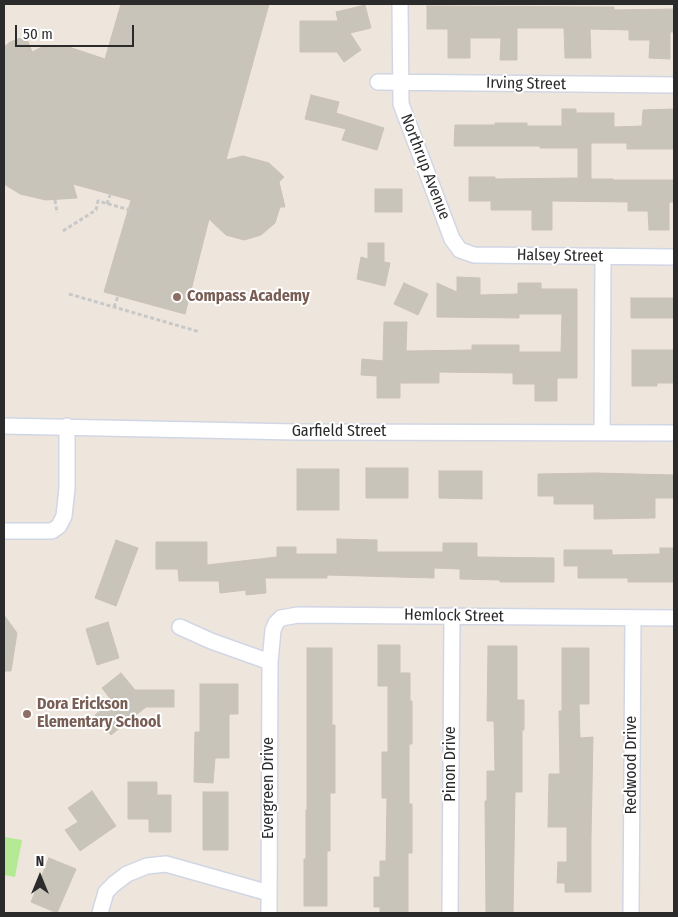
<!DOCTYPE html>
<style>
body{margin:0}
#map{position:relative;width:678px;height:917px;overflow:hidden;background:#eee6dc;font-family:"Fira Sans Condensed",sans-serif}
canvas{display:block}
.frame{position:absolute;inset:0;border:5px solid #2b2b2b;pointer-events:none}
.north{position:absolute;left:15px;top:852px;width:50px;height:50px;-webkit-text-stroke:4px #fff;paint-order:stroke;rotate:0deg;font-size:14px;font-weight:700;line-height:20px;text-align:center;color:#2b2b2b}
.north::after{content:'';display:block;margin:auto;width:18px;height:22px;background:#2b2b2b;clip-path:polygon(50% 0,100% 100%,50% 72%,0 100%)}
.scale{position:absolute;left:15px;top:25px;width:119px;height:22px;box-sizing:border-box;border:2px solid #2b2b2b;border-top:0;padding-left:6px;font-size:15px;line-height:18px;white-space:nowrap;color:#2b2b2b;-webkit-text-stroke:4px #fff;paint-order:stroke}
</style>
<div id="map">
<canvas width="678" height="917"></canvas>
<div class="frame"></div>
<div class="north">N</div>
<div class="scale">50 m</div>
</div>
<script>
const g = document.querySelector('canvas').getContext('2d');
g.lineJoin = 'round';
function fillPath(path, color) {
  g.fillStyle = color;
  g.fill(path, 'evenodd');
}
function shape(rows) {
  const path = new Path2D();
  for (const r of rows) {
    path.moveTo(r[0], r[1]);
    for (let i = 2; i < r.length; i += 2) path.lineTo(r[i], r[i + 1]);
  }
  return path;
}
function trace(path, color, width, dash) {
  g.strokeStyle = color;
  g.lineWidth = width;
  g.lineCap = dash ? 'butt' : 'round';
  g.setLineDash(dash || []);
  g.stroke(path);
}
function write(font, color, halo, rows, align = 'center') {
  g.font = font + ' "Fira Sans Condensed",sans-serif';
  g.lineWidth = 4;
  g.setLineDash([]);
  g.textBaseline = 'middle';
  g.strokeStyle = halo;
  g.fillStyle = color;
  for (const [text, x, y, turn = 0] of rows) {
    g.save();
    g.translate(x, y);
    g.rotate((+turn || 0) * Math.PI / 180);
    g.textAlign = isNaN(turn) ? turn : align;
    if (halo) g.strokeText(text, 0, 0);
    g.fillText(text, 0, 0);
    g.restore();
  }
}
fillPath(shape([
 [4,837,22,840,15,877,4,875]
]), '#b4ea93');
const building = shape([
 [121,4,269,4,226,160,243,156,269,163,284,177,279,182,285,207,280,207,275,223,261,235,244,240,226,235,209,219,185,314,104,292,131,200,73,184,77,198,46,200,20,194,4,184,4,47,10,42,26,36,32,52,42,47,66,46,105,59,121,4],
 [365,5,371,28,350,33,361,50,344,62,337,52,300,52,300,21,338,21,336,12,365,5],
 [427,6,614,7,614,10,674,9,674,32,670,32,670,59,649,58,650,40,629,40,629,30,590,29,591,58,565,58,564,28,517,28,517,60,500,60,501,38,470,38,470,58,448,58,448,29,427,29,427,6],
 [311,95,339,102,336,113,384,128,377,150,342,140,346,129,305,119,311,95],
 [562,109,576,109,576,113,614,113,614,127,642,126,643,110,674,109,674,149,627,149,627,143,591,143,591,179,613,179,613,180,674,180,674,202,669,202,669,230,649,230,648,211,628,211,628,202,552,201,552,230,532,230,532,210,491,210,491,201,469,201,469,177,495,177,495,179,578,178,578,148,540,148,540,146,454,146,455,125,495,125,495,123,527,123,527,126,562,126,562,109],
 [375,189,402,189,402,212,375,212,375,189],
 [368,243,384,243,384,262,390,263,385,286,357,279,361,257,368,259,368,243],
 [457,277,480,278,480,295,518,294,518,283,541,283,541,289,577,289,577,378,557,378,557,401,535,401,535,384,513,384,513,373,439,372,439,383,400,383,400,398,377,398,377,376,361,375,362,359,383,361,384,322,407,322,406,351,472,350,472,345,519,345,519,352,561,352,562,314,519,314,519,318,437,317,437,283,457,292,457,277],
 [404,283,428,294,418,315,394,304,404,283],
 [631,298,674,298,674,318,631,318,631,298],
 [632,350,674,350,674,383,657,383,657,386,632,386,632,350],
 [366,468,408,468,408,498,366,498,366,468],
 [297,469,339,469,339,510,297,510,297,469],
 [439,471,482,471,482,499,439,498,439,471],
 [595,473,674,475,674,498,655,498,655,518,594,519,594,504,554,504,554,496,538,496,538,474,595,473],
 [337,539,377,540,377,552,443,552,443,543,477,543,477,557,554,558,554,582,500,582,500,580,460,579,460,569,434,568,434,578,327,575,327,578,265,578,266,593,246,595,246,590,220,593,219,581,179,581,178,569,156,569,156,542,207,542,207,565,277,557,277,547,296,547,296,554,337,554,337,539],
 [116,540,138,548,116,606,95,598,116,540],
 [660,548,674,548,674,582,628,582,628,578,578,578,578,566,564,566,564,550,612,550,612,555,660,554,660,548],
 [4,615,17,633,11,671,4,671,4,615],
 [108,622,119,658,97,665,86,629,108,622],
 [378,645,400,645,400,673,410,673,410,701,412,701,412,744,409,744,409,804,412,804,412,853,408,853,408,913,380,913,380,907,374,907,374,877,380,877,380,861,386,861,387,798,382,798,382,752,388,752,388,686,378,686,378,645],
 [488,646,517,646,517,700,524,700,524,730,522,730,522,792,515,792,513,913,486,913,485,801,487,801,487,771,495,771,494,721,487,721,488,646],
 [307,648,332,648,332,725,335,725,335,793,330,793,330,851,327,851,327,906,304,906,304,859,306,859,306,810,307,810,307,648],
 [562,648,589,648,589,704,579,704,580,738,593,737,591,837,591,892,565,892,565,883,557,883,558,862,567,862,567,827,548,827,549,774,560,774,559,711,562,711,562,648],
 [121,673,135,690,174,690,174,707,146,707,111,735,95,715,112,701,102,688,121,673],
 [200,684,238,684,238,714,229,714,229,758,215,758,213,783,194,782,195,732,200,732,200,684],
 [128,782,157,782,157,795,171,795,171,832,149,832,149,819,128,819,128,782],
 [92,791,116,826,80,851,65,830,78,822,68,808,92,791],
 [203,792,228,792,228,850,203,850,203,792],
 [49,858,76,869,57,913,31,902,49,858]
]);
fillPath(building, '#c9c4ba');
trace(building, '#cac2b5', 1);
const minor = shape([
 [400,4,401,104,452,239,460,250,474,255,674,257],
 [378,82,674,85],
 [4,426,296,432,674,433],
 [602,432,603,257],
 [4,531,52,531,59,526,64,516,67,488,67,426],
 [180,627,211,641,270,662],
 [100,913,106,892,114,884,127,874,147,866,166,864,269,893],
 [269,913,270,662,273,630,276,623,281,618,298,615,674,618],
 [450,913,452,616],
 [631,913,633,618]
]);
trace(minor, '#d1d6e5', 18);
trace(shape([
 [55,200,57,213],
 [107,204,110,195],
 [63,231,96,210,98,201,130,210],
 [69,294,200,332],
 [114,307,118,296]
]), '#c8c8c8', 3, [4, 2.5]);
trace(minor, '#fff', 15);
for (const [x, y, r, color] of [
 [177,297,5,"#8d6e63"],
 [27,714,5,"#8d6e63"]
]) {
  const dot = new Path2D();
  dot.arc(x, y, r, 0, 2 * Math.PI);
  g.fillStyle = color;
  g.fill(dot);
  trace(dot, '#fff', 2);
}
write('16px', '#2b2b2b', '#fff', [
 ["Irving Street",526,84,1],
 ["Northrup Avenue",425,167,69],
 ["Halsey Street",560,256,1],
 ["Garfield Street",339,432],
 ["Hemlock Street",454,616,1],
 ["Pinon Drive",451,764,-90],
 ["Redwood Drive",632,765,-90],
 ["Evergreen Drive",269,788,-90]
]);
write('bold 16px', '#785e54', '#fff', [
 ["Compass Academy",187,297],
 ["Dora Erickson",37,705],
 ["Elementary School",37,723]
], 'left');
</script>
